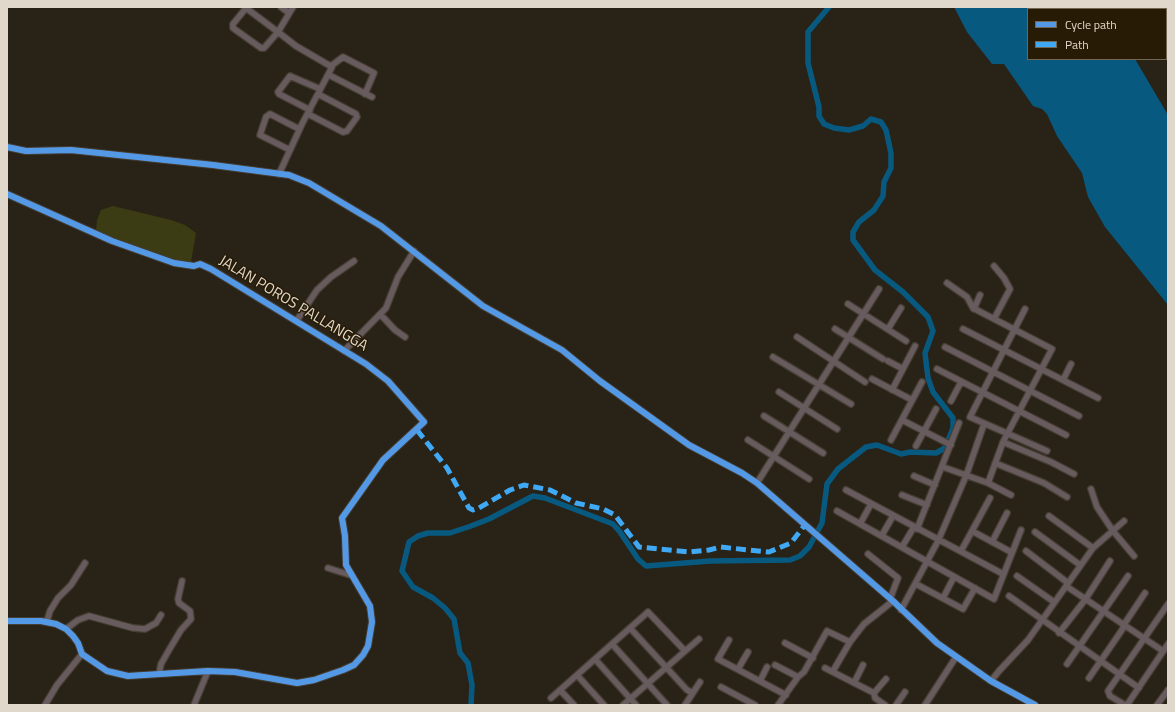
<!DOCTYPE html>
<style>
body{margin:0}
#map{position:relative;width:1175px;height:712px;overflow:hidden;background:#292216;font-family:"Titillium Web",sans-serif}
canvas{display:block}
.frame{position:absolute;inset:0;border:8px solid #e0d8ca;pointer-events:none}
.legend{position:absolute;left:1027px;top:8px;width:140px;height:52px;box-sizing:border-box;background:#271b05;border:1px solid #716754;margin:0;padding:5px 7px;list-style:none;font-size:12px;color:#e0d8ca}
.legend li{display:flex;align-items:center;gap:8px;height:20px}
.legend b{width:20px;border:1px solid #716754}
</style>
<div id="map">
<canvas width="1175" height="712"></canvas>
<div class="frame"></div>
<ul class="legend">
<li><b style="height:5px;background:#5399e6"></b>Cycle path</li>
<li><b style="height:5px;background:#3fa9f5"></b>Path</li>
</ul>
</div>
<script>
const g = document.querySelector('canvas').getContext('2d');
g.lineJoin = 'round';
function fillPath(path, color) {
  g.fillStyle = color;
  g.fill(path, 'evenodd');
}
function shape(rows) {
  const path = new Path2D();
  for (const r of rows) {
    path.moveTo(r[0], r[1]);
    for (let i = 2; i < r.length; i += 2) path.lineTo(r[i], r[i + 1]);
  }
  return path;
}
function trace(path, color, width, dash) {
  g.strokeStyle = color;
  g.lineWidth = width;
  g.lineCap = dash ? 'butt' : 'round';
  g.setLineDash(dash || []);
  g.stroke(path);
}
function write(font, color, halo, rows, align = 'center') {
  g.font = font + ' "Titillium Web",sans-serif';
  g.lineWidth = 3;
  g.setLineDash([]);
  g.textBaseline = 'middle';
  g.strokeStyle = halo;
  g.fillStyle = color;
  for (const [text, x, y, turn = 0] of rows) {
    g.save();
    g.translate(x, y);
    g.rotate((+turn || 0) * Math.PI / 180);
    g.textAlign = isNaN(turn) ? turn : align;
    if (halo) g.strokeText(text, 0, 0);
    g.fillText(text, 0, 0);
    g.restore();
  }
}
fillPath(shape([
 [113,206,171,220,185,225,196,233,191,262,189,264,178,262,163,257,96,232,97,220,101,210]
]), '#3b3c13');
fillPath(shape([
 [954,7,1105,7,1106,9,1028,9,1028,59,1135,59,1168,115,1168,305,1105,227,1088,197,1082,173,1057,136,1047,114,1042,109,1033,106,1004,64,992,64,967,32]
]), '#085980');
trace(shape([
 [471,705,472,685,468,663,460,653,454,619,445,608,433,598,413,587,402,571,409,542,418,536,428,533,450,533,471,526,489,519,533,496,545,498,613,524,620,532,638,559,646,566,710,561,790,560,800,556,809,547,822,523,827,484,838,469,866,447,877,445,901,454,910,452,936,453,945,448,953,428,953,418,933,392,928,378,925,353,933,331,928,317,903,292,875,270,853,240,853,232,859,222,874,210,883,196,884,182,891,168,891,153,886,130,881,122,871,119,863,126,849,130,834,128,824,124,819,116,819,107,808,63,808,32,829,7]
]), '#085980', 5.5);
const street = shape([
 [281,7,289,13],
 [246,8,278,32,264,48,261,48,233,28,233,24,246,8],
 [331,66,343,57,374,73,365,94],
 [329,75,372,97],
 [310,110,279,94,278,92,290,76,320,89],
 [308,114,343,132,347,131,357,117,356,114,318,94],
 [7,147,26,151,71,150,213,165,289,175,309,183,381,226,483,306,562,350,600,381,689,445,742,473,757,483,893,601,937,643,991,681,1035,705],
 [290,150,260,135,266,117,270,114,299,129],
 [279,174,302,124,332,67,296,46,278,32,293,7],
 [7,194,112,241,174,263,194,266,200,264,211,269,366,364,388,381,424,422,383,460,342,518,345,536,346,565,370,606,372,622,368,646,363,655,354,665,343,670,314,680,297,683,235,672,208,671,128,676,107,671,82,654,78,643,73,636,66,629,56,624,41,621,7,621],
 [994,266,1004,278,1010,289,994,319],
 [947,283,967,297,973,308,1052,349,1003,442,988,483],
 [848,304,906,341],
 [974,309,980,295],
 [381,315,395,330,405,337],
 [297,320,317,290,331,277,354,261],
 [835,329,883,359],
 [888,329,901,308],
 [963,329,1004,350,1025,309],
 [797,337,865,382],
 [945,347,1079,416],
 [344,351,386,308,398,277,414,251],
 [773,357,851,404],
 [888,361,903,369],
 [937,369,1066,435],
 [872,379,912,400],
 [1063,380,1071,364],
 [892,390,915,346],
 [779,392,837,429],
 [951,401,961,382],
 [764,416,823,453],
 [902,420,951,445],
 [748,440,809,479],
 [891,440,922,382],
 [1003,442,1051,462,1074,474],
 [916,446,936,409],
 [1047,451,970,417,1004,350,1098,398],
 [995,463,1044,483,1067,497],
 [943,467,988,483,1011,495],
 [914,476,935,485],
 [757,483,879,289],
 [1091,489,1097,507,1113,531,1134,556],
 [846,490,1003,574],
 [902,495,927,505],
 [990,498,972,531,1011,552],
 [837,511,994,599,1021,530],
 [1049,516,1093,548],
 [860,524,871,504],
 [917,529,959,423],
 [1035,532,1080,565],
 [882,535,893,516],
 [992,542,1007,513],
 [902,547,914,527],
 [961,551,972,531],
 [1026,551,1068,583],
 [868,554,898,578,890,599],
 [328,568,350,575],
 [1017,576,1054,602],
 [916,584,963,609,975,588],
 [1066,586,1163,651],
 [1009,596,1139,688],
 [943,598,954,577],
 [901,610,938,541,966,476,984,424],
 [47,621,50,611,58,598,71,585,85,563],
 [1123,626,1145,593],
 [630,628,687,690,693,693],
 [66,629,78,620,89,616,133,628,145,629,156,623,161,615],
 [1059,633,1085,600,1110,561],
 [729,640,718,659,786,695],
 [785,643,813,658],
 [612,644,667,705],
 [595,659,636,705],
 [1067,664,1128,576],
 [775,665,798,677],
 [825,668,874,693,875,698,885,705],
 [738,669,748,652],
 [833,671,850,642,864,624,893,601],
 [159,674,161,664,169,650,181,630,191,619,190,611,179,603,178,599,182,581],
 [577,675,604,705],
 [1089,678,1124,627],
 [760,681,767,667],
 [991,681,999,671,1028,640,1093,548,1124,521],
 [854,683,863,665],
 [721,687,755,705],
 [560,690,574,705],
 [874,693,886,679],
 [551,698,648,612,685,651],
 [45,705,57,685,82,654],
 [194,705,208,671],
 [623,705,699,639],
 [685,705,700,682],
 [778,705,798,677,804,672,827,631,850,642],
 [896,705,905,692],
 [925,705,956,657],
 [1125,705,1110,696,1108,691,1168,604],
 [1127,705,1168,644],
 [1157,705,1168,690]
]);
trace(street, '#453e34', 8);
trace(street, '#685b5d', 5.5);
trace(shape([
 [417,430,447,468,469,508,473,510,479,508,510,490,524,485,550,490,576,503,603,509,615,515,639,547,690,552,709,550,720,547,769,552,791,543,804,526]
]), '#3fa9f5', 5, [10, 5]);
trace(shape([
 [7,147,26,151,71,150,213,165,289,175,309,183,381,226,483,306,562,350,600,381,689,445,742,473,757,483,893,601,937,643,991,681,1035,705],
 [7,194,112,241,174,263,194,266,200,264,211,269,366,364,388,381,424,422,383,460,342,518,345,536,346,565,370,606,372,622,368,646,363,655,354,665,343,670,314,680,297,683,235,672,208,671,128,676,107,671,82,654,78,643,73,636,66,629,56,624,41,621,7,621]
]), '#5399e6', 6);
write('15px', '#e0d8ca', '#271b05', [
 ["JALAN POROS PALLANGGA",293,304,31]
]);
</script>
